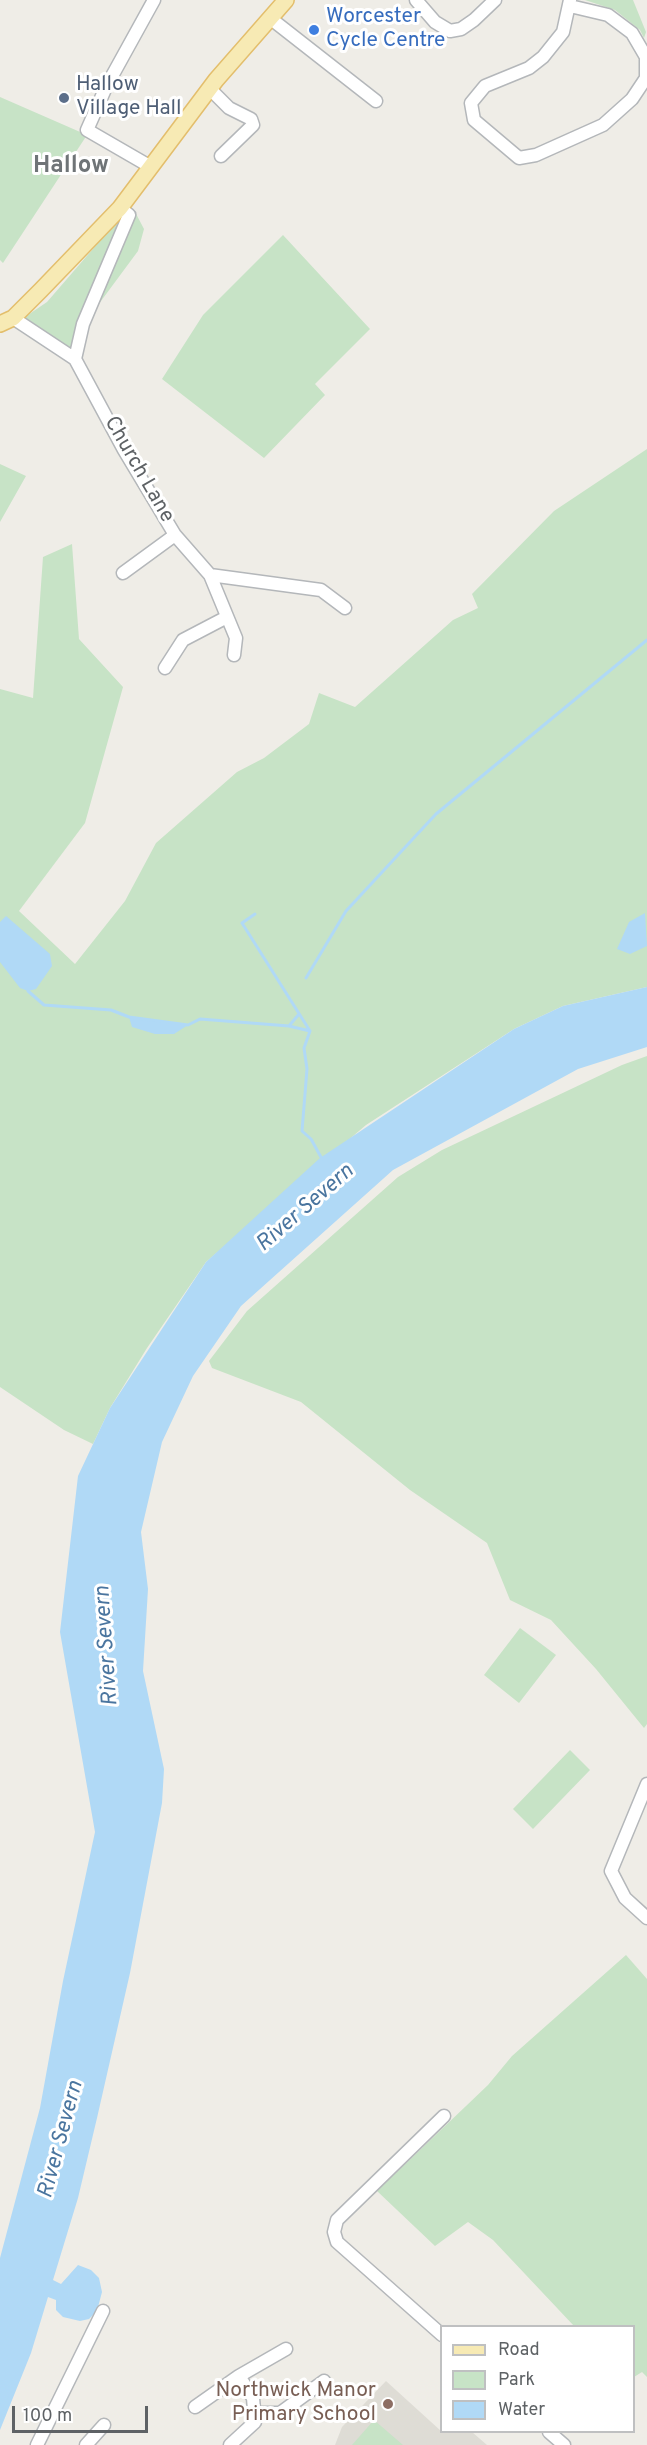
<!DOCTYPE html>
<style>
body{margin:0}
#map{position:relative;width:647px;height:2445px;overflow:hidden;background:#efede7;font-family:Overpass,sans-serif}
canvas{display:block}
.legend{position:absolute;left:440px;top:2325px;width:195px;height:108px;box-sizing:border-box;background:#fff;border:2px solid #bfc0c1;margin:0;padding:8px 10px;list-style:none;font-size:18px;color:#5e6265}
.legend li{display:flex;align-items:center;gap:12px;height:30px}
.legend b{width:30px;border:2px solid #bfc0c1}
.scale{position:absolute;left:12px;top:2406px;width:136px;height:27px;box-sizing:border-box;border:3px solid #5e6265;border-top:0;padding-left:8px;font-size:18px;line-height:21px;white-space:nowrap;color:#5e6265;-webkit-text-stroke:4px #fff;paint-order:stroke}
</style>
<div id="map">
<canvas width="647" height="2445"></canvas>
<ul class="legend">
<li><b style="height:8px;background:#f7eab4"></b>Road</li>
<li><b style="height:16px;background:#c7e3c6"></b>Park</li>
<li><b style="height:16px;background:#b0d9f6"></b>Water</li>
</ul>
<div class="scale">100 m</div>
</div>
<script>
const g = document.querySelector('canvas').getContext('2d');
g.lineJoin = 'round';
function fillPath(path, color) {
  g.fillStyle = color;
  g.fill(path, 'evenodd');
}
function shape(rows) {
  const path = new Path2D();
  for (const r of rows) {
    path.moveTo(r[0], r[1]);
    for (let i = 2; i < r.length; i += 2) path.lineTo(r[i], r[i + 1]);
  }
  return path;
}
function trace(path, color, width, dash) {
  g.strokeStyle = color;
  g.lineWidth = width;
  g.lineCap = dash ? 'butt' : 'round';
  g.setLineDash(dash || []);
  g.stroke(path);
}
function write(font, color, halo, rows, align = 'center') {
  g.font = font + ' Overpass,sans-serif';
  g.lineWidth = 6;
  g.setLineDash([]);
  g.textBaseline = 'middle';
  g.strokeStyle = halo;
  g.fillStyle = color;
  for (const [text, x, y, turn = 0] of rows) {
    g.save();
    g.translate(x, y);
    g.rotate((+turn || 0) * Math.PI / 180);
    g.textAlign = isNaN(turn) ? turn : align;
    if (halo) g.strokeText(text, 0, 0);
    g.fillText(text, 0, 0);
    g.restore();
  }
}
fillPath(shape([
 [386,2381,441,2431,472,2432,487,2445,335,2445,342,2427]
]), '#dedcd5');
fillPath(shape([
 [585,0,633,0,646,32,644,38,640,30,615,10],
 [0,97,87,135,3,263,0,260],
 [134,210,144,229,138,251,84,324,75,359,22,319,47,302,118,220],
 [283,235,370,329,315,384,325,395,264,458,162,379,203,315],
 [647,449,647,987,563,1006,514,1029,366,1125,206,1262,147,1348,110,1408,93,1444,64,1430,0,1387,0,689,33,698,43,557,72,544,79,639,123,687,85,823,19,911,75,964,125,901,156,843,237,772,264,758,309,724,319,693,355,707,453,620,478,608,472,594,554,511],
 [0,464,26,476,0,522],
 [647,1056,647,1724,644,1728,596,1669,551,1620,510,1600,487,1543,410,1490,301,1402,212,1368,209,1361,247,1311,398,1177,442,1150,622,1065],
 [520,1628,556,1655,519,1703,484,1675],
 [570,1750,590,1770,533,1829,513,1809],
 [626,1955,647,1979,647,2377,642,2372,634,2377,634,2326,574,2326,493,2240,468,2222,435,2246,377,2191,488,2085,512,2056],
 [374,2420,403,2445,352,2445]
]), '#c7e3c6');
fillPath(shape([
 [645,913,647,946,630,954,617,949,629,922],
 [6,916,50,954,52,966,36,989,28,991,20,988,0,962,0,922],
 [647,987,647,1047,578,1069,393,1170,241,1306,193,1376,162,1442,141,1532,148,1589,143,1671,164,1769,162,1803,130,1973,97,2118,78,2198,53,2280,61,2284,78,2265,91,2270,99,2278,102,2292,97,2311,89,2319,80,2321,63,2317,56,2310,56,2300,48,2297,31,2353,0,2430,0,2258,40,2108,63,1981,95,1832,60,1632,78,1476,110,1408,206,1262,320,1158,514,1029,563,1006],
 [129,1017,188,1025,174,1034,155,1034,132,1027]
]), '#b0d9f6');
trace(shape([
 [255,914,242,923,310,1031,304,1048,307,1069,302,1131,311,1139,322,1159],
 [306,978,346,911,436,814,647,640],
 [28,991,44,1005,111,1010,129,1017,188,1025,200,1019,289,1026,299,1014],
 [289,1026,310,1031]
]), '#b0d9f6', 3);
const minor = shape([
 [416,0,435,22,450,31,461,29,474,20,495,0],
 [570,0,563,32,543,57,529,68,485,86,471,103,474,120,519,158,536,155,603,125,632,99,646,78,646,57,632,33,608,15,570,6],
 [270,18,376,101],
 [209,88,229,108,251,119,253,125,221,156],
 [151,167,87,130,106,87,154,0],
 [13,318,75,359,124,450,175,535,210,575,321,590,345,608],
 [75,359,83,324,129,215,120,208],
 [123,573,175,535],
 [210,575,236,638,234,655],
 [165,668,183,640,227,617],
 [647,1784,611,1871,625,1898,647,1918],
 [442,2335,337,2242,334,2232,337,2220,444,2116],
 [195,2407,239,2376,286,2349],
 [254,2413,280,2413,324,2381],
 [549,2432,564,2445],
 [37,2445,103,2311],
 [86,2445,104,2425],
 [230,2445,255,2422,253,2398,239,2376]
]);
const major = shape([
 [0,324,13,318,41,290,120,208,216,80,286,0]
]);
trace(minor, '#b4b7ba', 15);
trace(major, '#e3be6c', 18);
trace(minor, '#fff', 12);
trace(major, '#f7eab4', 15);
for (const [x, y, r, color] of [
 [314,30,6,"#3f7fe0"],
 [64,98,6,"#5c6f8a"],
 [388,2404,6,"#8d6e63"]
]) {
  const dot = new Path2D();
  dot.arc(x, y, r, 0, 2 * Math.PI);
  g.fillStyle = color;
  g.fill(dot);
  trace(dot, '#fff', 2);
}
write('21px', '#366cbe', '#fff', [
 ["Worcester",326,18],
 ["Cycle Centre",326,42]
], 'left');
write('21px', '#4e5e75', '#fff', [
 ["Hallow",76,86],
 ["Village Hall",76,110]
], 'left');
write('21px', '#5e6265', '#fff', [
 ["Church Lane",138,470,60]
]);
write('21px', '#785e54', '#fff', [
 ["Northwick Manor",376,2392],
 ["Primary School",376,2416]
], 'right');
write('italic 22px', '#4a759f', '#fff', [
 ["River Severn",306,1209,-41],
 ["River Severn",108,1646,-94],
 ["River Severn",62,2140,-75]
]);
write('bold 24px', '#6f7477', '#fff', [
 ["Hallow",71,167]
]);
</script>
